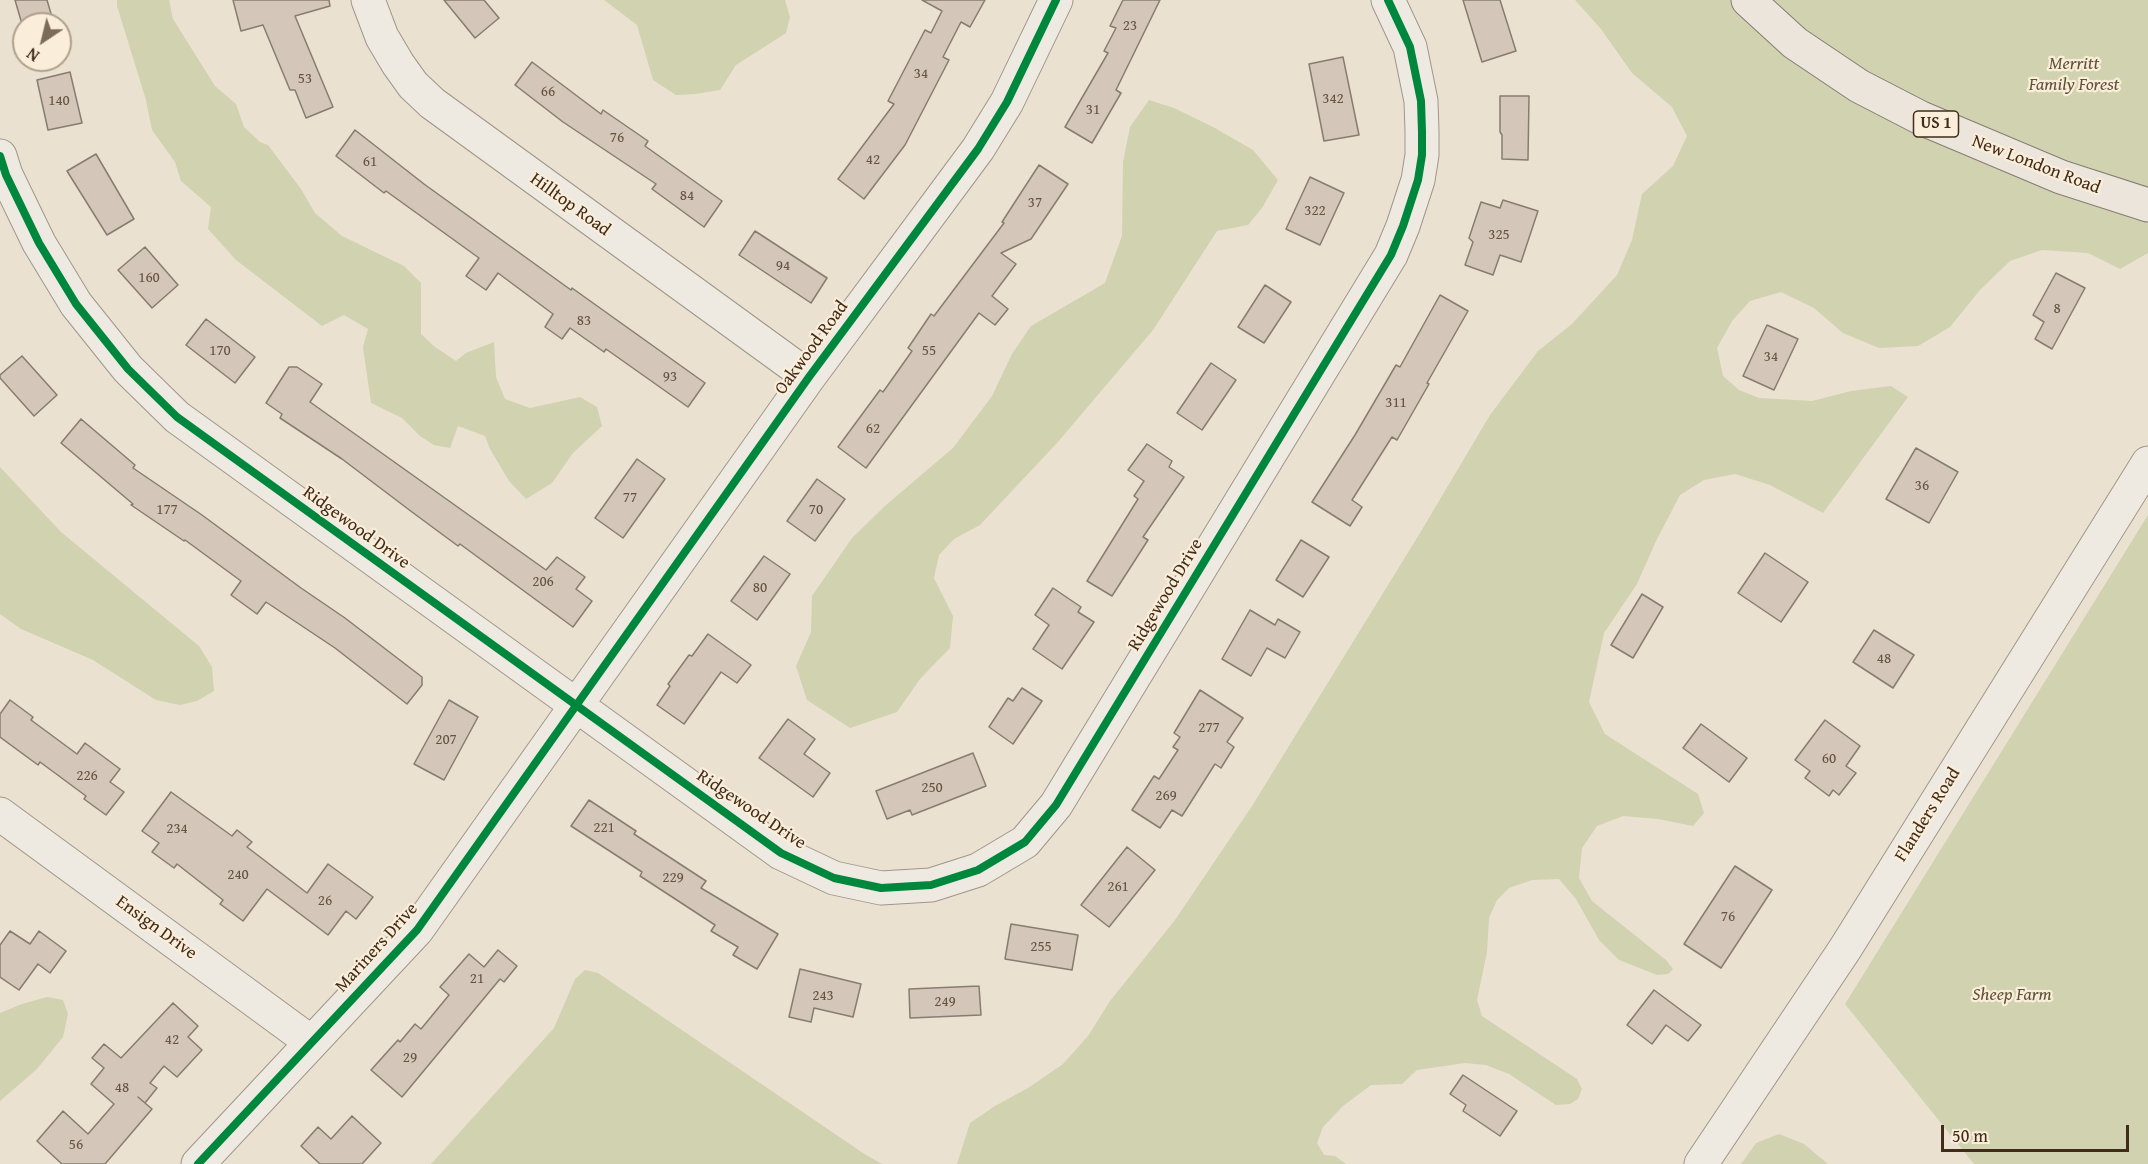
<!DOCTYPE html>
<style>
body{margin:0}
#map{position:relative;width:2148px;height:1164px;overflow:hidden;background:#ebe1d0;font-family:"Gentium Book Plus",serif}
canvas{display:block}
.north{position:absolute;left:12px;top:12px;width:60px;height:60px;box-sizing:border-box;background:#faedd9;border:2px solid #b0a08c;border-radius:50%;rotate:215deg;font-size:16px;font-weight:700;line-height:24px;text-align:center;color:#402c18}
.north::after{content:'';display:block;margin:auto;width:21px;height:27px;background:#7c6b58;clip-path:polygon(50% 0,100% 100%,50% 72%,0 100%)}
.scale{position:absolute;left:1941px;top:1125px;width:188px;height:27px;box-sizing:border-box;border:3px solid #402c18;border-top:0;padding-left:8px;font-size:18px;line-height:21px;white-space:nowrap;color:#402c18;-webkit-text-stroke:4px #faedd9;paint-order:stroke}
</style>
<div id="map">
<canvas width="2148" height="1164"></canvas>
<div class="north">N</div>
<div class="scale">50 m</div>
</div>
<script>
const g = document.querySelector('canvas').getContext('2d');
g.lineJoin = 'round';
function fillPath(path, color) {
  g.fillStyle = color;
  g.fill(path, 'evenodd');
}
function shape(rows) {
  const path = new Path2D();
  for (const r of rows) {
    path.moveTo(r[0], r[1]);
    for (let i = 2; i < r.length; i += 2) path.lineTo(r[i], r[i + 1]);
  }
  return path;
}
function trace(path, color, width, dash) {
  g.strokeStyle = color;
  g.lineWidth = width;
  g.lineCap = dash ? 'butt' : 'round';
  g.setLineDash(dash || []);
  g.stroke(path);
}
function write(font, color, halo, rows, align = 'center') {
  g.font = font + ' "Gentium Book Plus",serif';
  g.lineWidth = 4.5;
  g.setLineDash([]);
  g.textBaseline = 'middle';
  g.strokeStyle = halo;
  g.fillStyle = color;
  for (const [text, x, y, turn = 0] of rows) {
    g.save();
    g.translate(x, y);
    g.rotate((+turn || 0) * Math.PI / 180);
    g.textAlign = isNaN(turn) ? turn : align;
    if (halo) g.strokeText(text, 0, 0);
    g.fillText(text, 0, 0);
    g.restore();
  }
}
fillPath(shape([
 [117,0,169,0,173,19,215,86,236,104,244,127,260,142,268,145,301,189,315,213,342,236,404,266,421,283,421,334,435,347,456,361,466,353,494,342,496,377,505,399,530,408,580,397,597,407,602,426,573,453,552,483,526,499,509,481,490,449,485,436,458,426,450,448,434,445,420,436,402,418,371,403,363,347,368,329,344,315,322,326,236,260,208,229,211,207,181,181,175,162,152,130,146,100,117,6],
 [604,0,785,0,790,17,786,33,736,65,720,90,695,94,676,95,653,80,637,25],
 [1575,0,2148,0,2148,253,2120,269,2088,253,2042,250,2010,261,1980,290,1950,327,1918,346,1879,348,1843,333,1814,308,1781,292,1750,301,1732,321,1717,348,1723,376,1739,390,1759,398,1812,401,1851,391,1891,386,1908,397,1823,513,1770,485,1735,474,1704,480,1680,495,1656,541,1637,584,1604,633,1589,702,1605,734,1698,794,1704,813,1693,826,1658,819,1623,816,1597,826,1582,848,1579,878,1592,901,1666,960,1673,969,1668,974,1657,975,1619,960,1599,940,1576,899,1559,879,1532,880,1509,888,1497,900,1489,918,1487,952,1477,1000,1482,1016,1577,1079,1582,1089,1578,1099,1570,1104,1556,1105,1509,1074,1486,1065,1465,1063,1417,1070,1402,1084,1371,1085,1343,1106,1323,1127,1317,1143,1324,1155,1335,1156,1346,1164,957,1164,970,1123,995,1106,1028,1088,1063,1064,1088,1036,1110,1001,1175,920,1252,806,1420,533,1490,415,1538,351,1572,324,1617,275,1632,240,1642,194,1673,166,1687,136,1672,107,1632,73,1601,29],
 [1149,100,1174,108,1213,127,1253,150,1278,180,1262,208,1248,225,1217,231,1153,330,1057,443,980,525,954,539,939,555,934,578,953,616,950,648,920,679,897,712,850,728,807,700,796,666,811,632,812,596,852,538,886,505,953,448,992,396,1012,354,1031,326,1105,283,1122,236,1123,162,1130,127],
 [0,467,61,532,199,646,212,667,214,691,197,701,180,705,156,700,93,660,21,629,0,614],
 [2148,515,2148,1164,1974,1164,1845,1004],
 [585,970,598,973,863,1153,882,1164,431,1164,554,1028,575,979],
 [47,997,63,1000,68,1014,63,1037,37,1069,0,1101,0,1013,22,1004],
 [1779,1134,1804,1144,1828,1164,1741,1164,1756,1143]
]), '#d0d2b0');
const building = shape([
 [15,0,47,0,54,24,22,24,15,0],
 [233,0,329,0,330,6,295,16,333,107,306,118,295,90,290,90,263,25,241,31,233,0],
 [444,0,484,0,499,18,475,38,444,0],
 [922,0,985,0,970,27,961,22,943,57,949,60,905,145,864,199,838,179,894,104,888,101,925,30,931,33,942,11,922,0],
 [1123,0,1160,0,1116,90,1121,93,1092,143,1065,127,1108,53,1104,51,1116,28,1110,26,1123,0],
 [1463,0,1500,0,1516,51,1482,62,1463,0],
 [1343,57,1359,135,1324,141,1309,64,1343,57],
 [532,62,601,114,603,110,648,141,645,146,722,201,704,227,652,189,656,184,563,122,515,85,532,62],
 [70,72,82,123,48,130,37,80,70,72],
 [1500,96,1529,96,1528,160,1502,159,1502,135,1500,132,1500,96],
 [355,130,424,184,571,290,572,288,705,383,688,407,606,349,604,352,570,328,562,339,545,327,553,314,498,273,486,290,466,276,479,258,386,191,384,193,336,156,355,130],
 [96,154,134,219,107,235,67,171,96,154],
 [1039,165,1068,184,1031,239,1001,253,1016,264,992,296,1008,309,995,325,979,313,866,468,838,447,880,390,883,392,912,351,908,348,931,314,934,316,1004,223,1002,222,1039,165],
 [1310,177,1344,193,1320,245,1286,229,1310,177],
 [1503,200,1538,211,1521,262,1500,255,1493,275,1465,265,1473,242,1469,238,1481,202,1500,208,1503,200],
 [755,231,827,278,811,303,739,255,755,231],
 [145,247,178,285,152,308,118,270,145,247],
 [2056,273,2085,288,2052,349,2035,339,2044,322,2033,315,2056,273],
 [1265,285,1291,302,1264,343,1238,327,1265,285],
 [1440,295,1468,311,1427,383,1429,384,1397,440,1392,437,1352,500,1362,507,1350,526,1312,502,1355,435,1396,365,1400,367,1440,295],
 [206,319,255,357,235,383,186,345,206,319],
 [1767,325,1798,339,1774,390,1743,376,1767,325],
 [22,356,57,395,34,416,0,378,0,375,22,356],
 [1211,363,1236,380,1202,430,1177,413,1211,363],
 [289,367,297,367,322,384,310,402,546,570,557,557,585,577,576,589,592,601,573,627,460,544,458,546,412,512,342,459,280,418,282,414,266,403,289,367],
 [81,419,135,465,133,468,202,515,301,588,345,618,422,677,422,685,407,704,335,648,266,602,257,614,231,595,241,581,185,540,184,541,131,505,133,504,61,443,81,419],
 [1147,444,1172,461,1169,467,1184,477,1143,537,1148,540,1112,596,1087,581,1138,499,1134,496,1144,481,1128,470,1147,444],
 [1916,448,1958,472,1929,523,1886,499,1916,448],
 [637,459,665,479,623,538,595,518,637,459],
 [817,479,845,499,815,541,787,521,817,479],
 [1301,540,1329,557,1303,597,1276,580,1301,540],
 [1765,553,1808,582,1781,622,1738,593,1765,553],
 [764,556,790,574,757,620,731,601,764,556],
 [1053,588,1081,607,1078,612,1094,622,1062,669,1033,649,1049,625,1035,615,1053,588],
 [1642,594,1663,607,1633,658,1611,645,1642,594],
 [1250,610,1275,625,1278,619,1300,632,1285,658,1267,648,1251,676,1222,659,1250,610],
 [1874,630,1914,655,1893,688,1853,662,1874,630],
 [708,634,751,665,737,683,721,672,684,724,657,705,670,686,668,684,689,655,692,656,708,634],
 [1022,688,1042,701,1013,744,989,727,1008,698,1013,701,1022,688],
 [1200,690,1243,718,1227,742,1234,747,1221,768,1215,764,1182,816,1172,810,1160,828,1132,810,1154,776,1159,779,1178,750,1173,747,1180,737,1174,733,1200,690],
 [10,700,33,717,31,720,77,754,85,743,120,769,110,782,124,792,106,815,84,799,86,796,40,762,38,765,0,737,0,714,10,700],
 [449,700,478,717,444,780,414,764,449,700],
 [788,719,815,739,804,754,830,773,813,797,759,758,788,719],
 [1825,720,1860,746,1846,766,1856,773,1839,795,1833,790,1829,796,1805,778,1810,771,1795,760,1825,720],
 [1701,724,1747,758,1729,782,1683,748,1701,724],
 [973,753,986,786,912,815,910,810,887,819,876,791,973,753],
 [171,792,232,836,237,830,252,842,247,847,307,893,328,864,373,897,356,919,346,911,328,935,267,889,243,921,220,904,223,900,177,864,174,868,152,852,159,843,142,831,171,792],
 [589,800,636,831,634,834,706,881,701,888,778,934,757,969,733,955,738,947,711,931,715,925,640,876,642,872,571,826,589,800],
 [1127,847,1155,870,1109,927,1081,905,1127,847],
 [1735,866,1772,890,1721,968,1684,944,1735,866],
 [1011,924,1078,935,1072,970,1005,959,1011,924],
 [10,931,30,944,39,931,66,951,50,973,38,964,19,990,0,977,0,945,10,931],
 [498,950,517,966,504,982,500,979,402,1097,371,1070,398,1040,400,1042,415,1024,421,1029,449,995,440,987,469,954,484,967,498,950],
 [800,969,861,984,853,1017,814,1008,811,1022,789,1017,800,969],
 [979,986,981,1015,910,1018,909,989,979,986],
 [1654,990,1701,1025,1688,1041,1666,1025,1652,1044,1627,1025,1654,990],
 [173,1003,198,1026,188,1037,202,1050,177,1077,164,1066,150,1083,157,1088,145,1103,138,1097,152,1109,105,1164,62,1164,37,1141,63,1111,88,1134,114,1104,91,1084,104,1068,92,1058,104,1044,121,1058,173,1003],
 [1463,1075,1517,1111,1500,1136,1463,1111,1466,1105,1450,1094,1463,1075],
 [352,1116,381,1143,362,1164,320,1164,301,1146,318,1127,331,1139,352,1116]
]);
fillPath(building, '#d4c6b8');
trace(building, '#867d72', 1.5);
const minor = shape([
 [368,0,382,37,398,64,413,85,432,103,809,377],
 [0,156,6,175,39,243,76,304,128,369,177,417,781,853,834,878,881,888,931,885,978,870,1025,842,1056,805,1391,255,1403,226,1418,180,1422,155,1422,132,1421,101,1410,47,1388,0],
 [0,814,311,1042],
 [198,1164,417,930,809,377,978,149,1007,102,1056,0],
 [1701,1164,1845,949,2148,463]
]);
const major = shape([
 [1748,0,1795,43,1859,86,1921,118,2061,177,2148,205]
]);
trace(minor, '#9f968a', 35);
trace(major, '#867d72', 35);
trace(minor, '#eeeae1', 33);
trace(major, '#ece5dc', 33);
trace(shape([
 [0,156,6,175,39,243,76,304,128,369,177,417,781,853,834,878,881,888,931,885,978,870,1025,842,1056,805,1391,255,1403,226,1418,180,1422,155,1422,132,1421,101,1410,47,1388,0],
 [198,1164,417,930,809,377,978,149,1007,102,1056,0]
]), '#00873e', 8);
write('15px', '#655240', null, [
 ["23",1130,26],
 ["34",921,74],
 ["53",305,79],
 ["66",548,92],
 ["342",1333,99],
 ["140",59,101],
 ["31",1093,110],
 ["76",617,138],
 ["42",873,160],
 ["61",370,162],
 ["84",687,196],
 ["37",1035,203],
 ["322",1315,211],
 ["325",1499,235],
 ["94",783,266],
 ["160",149,278],
 ["8",2057,309],
 ["83",584,321],
 ["170",220,351],
 ["55",929,351],
 ["34",1771,357],
 ["93",670,377],
 ["311",1396,403],
 ["62",873,429],
 ["36",1922,486],
 ["77",630,498],
 ["177",167,510],
 ["70",816,510],
 ["206",543,582],
 ["80",760,588],
 ["48",1884,659],
 ["277",1209,728],
 ["207",446,740],
 ["60",1829,759],
 ["226",87,776],
 ["250",932,788],
 ["269",1166,796],
 ["221",604,828],
 ["234",177,829],
 ["240",238,875],
 ["229",673,878],
 ["261",1118,887],
 ["26",325,901],
 ["76",1728,917],
 ["255",1041,947],
 ["21",477,979],
 ["243",823,996],
 ["249",945,1002],
 ["42",172,1040],
 ["29",410,1058],
 ["48",122,1088],
 ["56",76,1145]
]);
for (const [x, y, w] of [
 [1936,124,45]
]) {
  const box = new Path2D();
  box.roundRect(x - w / 2, y - 13, w, 26, 4.5);
  g.fillStyle = '#faedd9';
  g.fill(box);
  trace(box, '#402c18', 1.5);
}
write('bold 16px', '#402c18', null, [
 ["US 1",1936,124]
]);
write('italic 18px', '#5e5238', '#faedd9', [
 ["Merritt",2074,64],
 ["Family Forest",2074,85],
 ["Sheep Farm",2012,995]
]);
write('18px', '#402c18', '#faedd9', [
 ["New London Road",2036,165,21],
 ["Hilltop Road",570,205,36],
 ["Oakwood Road",812,348,-54],
 ["Ridgewood Drive",356,528,36],
 ["Ridgewood Drive",1166,595,-59],
 ["Ridgewood Drive",751,810,34],
 ["Flanders Road",1928,815,-58],
 ["Ensign Drive",156,928,36],
 ["Mariners Drive",377,948,-48]
]);
</script>
